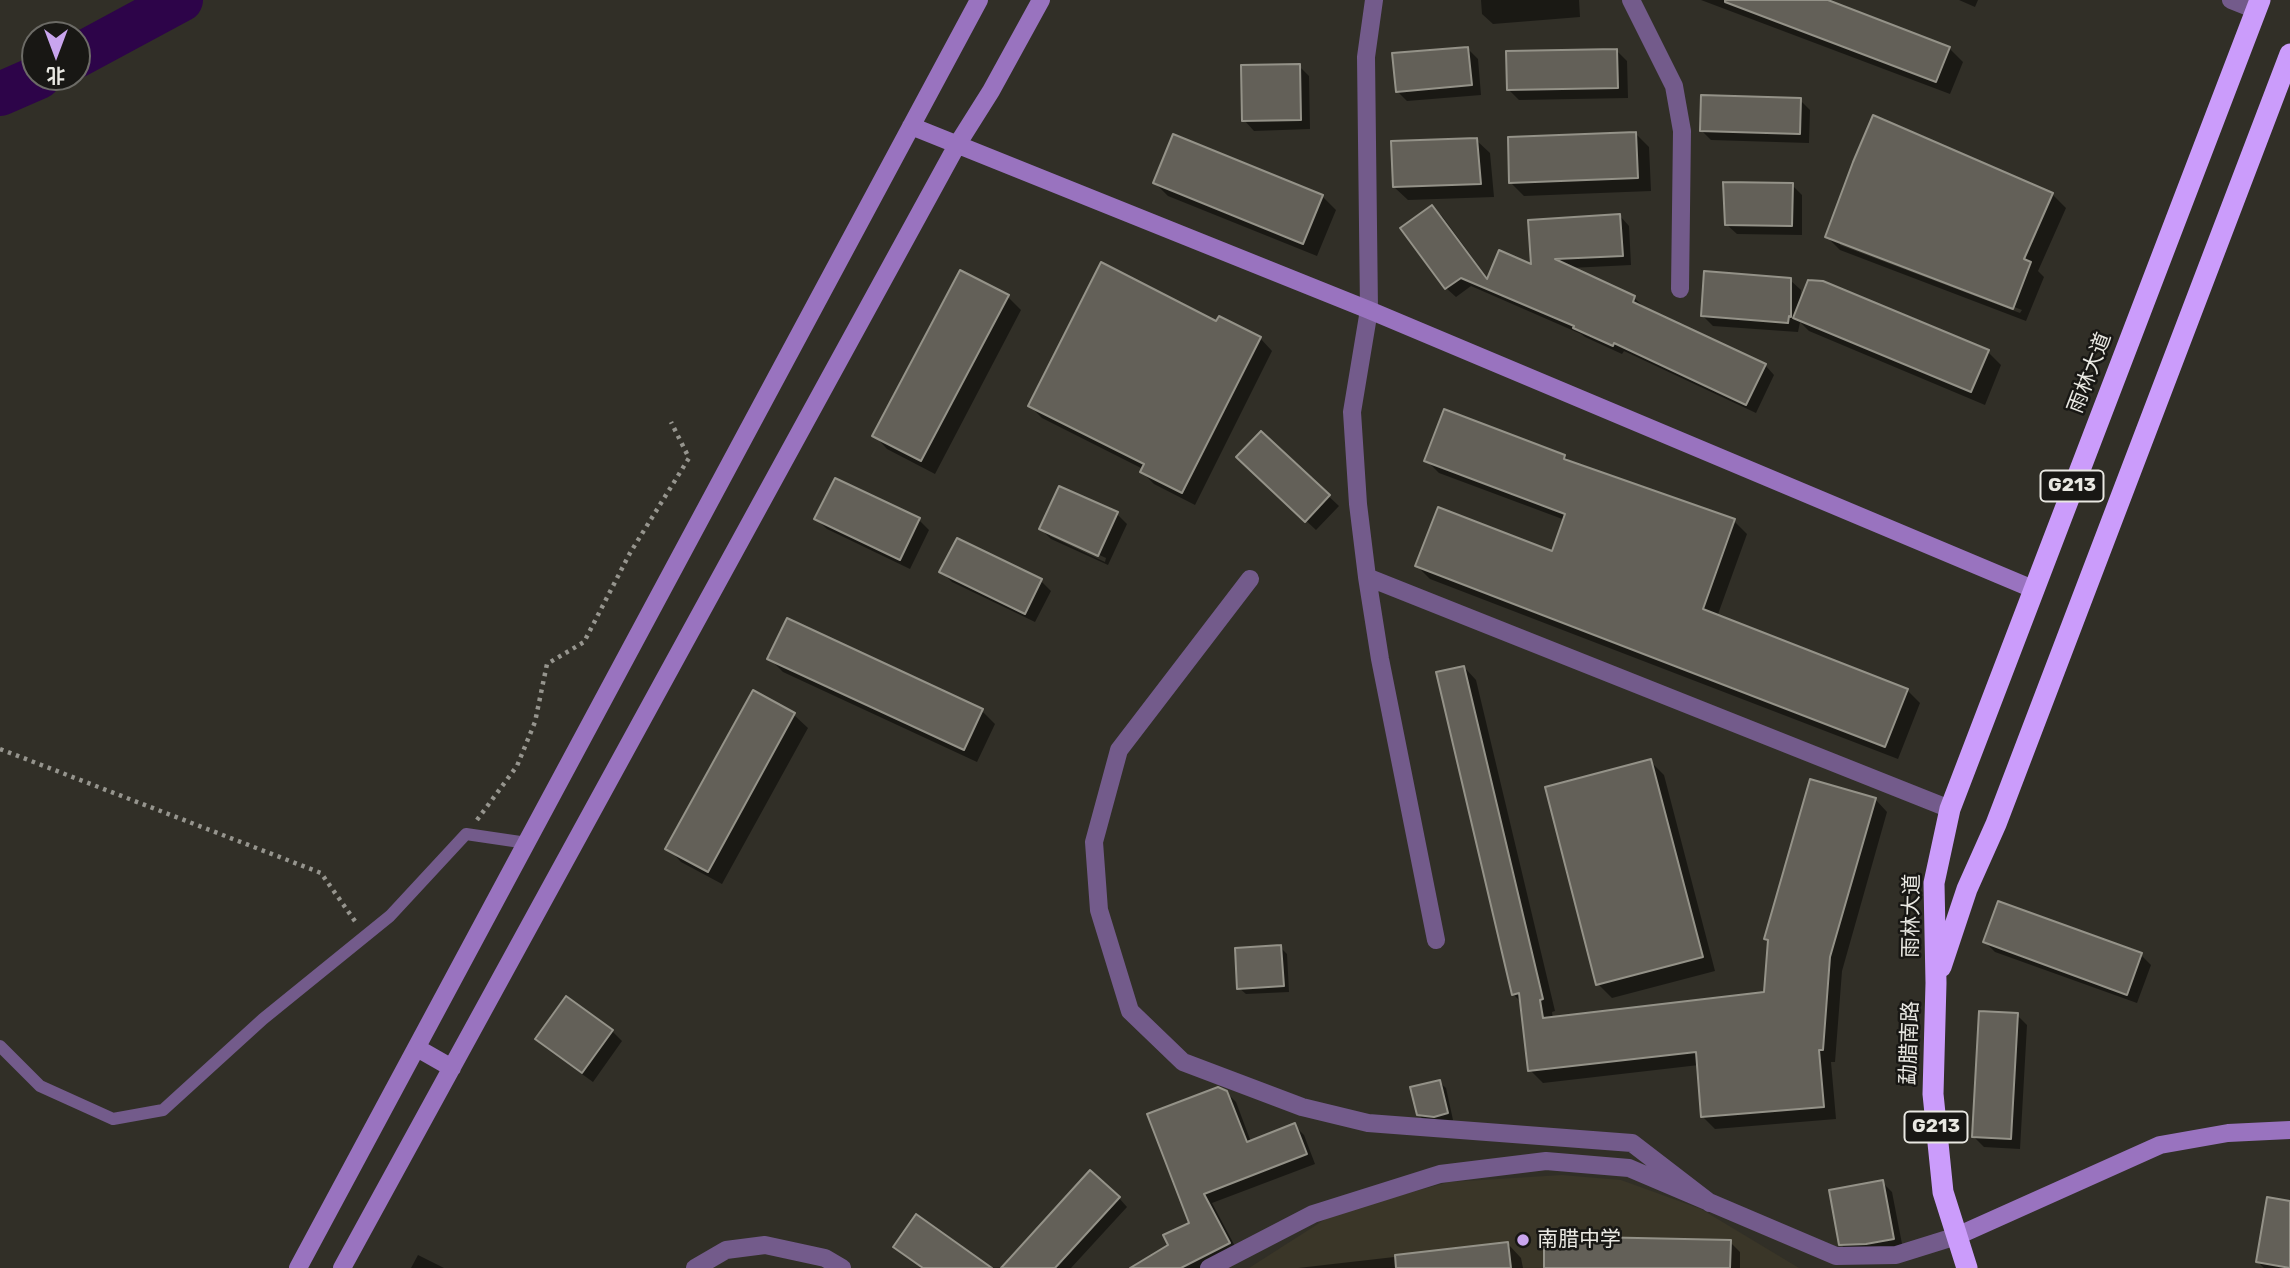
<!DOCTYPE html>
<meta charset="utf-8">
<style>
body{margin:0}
#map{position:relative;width:2290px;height:1268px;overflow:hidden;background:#312f27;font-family:Rubik,"Noto Sans SC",sans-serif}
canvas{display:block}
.north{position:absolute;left:21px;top:21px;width:70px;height:70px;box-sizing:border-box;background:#181714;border:2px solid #6c6b66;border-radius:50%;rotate:180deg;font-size:19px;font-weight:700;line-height:28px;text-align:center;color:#e9e8e2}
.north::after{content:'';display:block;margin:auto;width:24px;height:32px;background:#c9a5ee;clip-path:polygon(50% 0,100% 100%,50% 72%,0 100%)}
</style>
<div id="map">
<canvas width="2290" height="1268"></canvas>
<div class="north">北</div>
</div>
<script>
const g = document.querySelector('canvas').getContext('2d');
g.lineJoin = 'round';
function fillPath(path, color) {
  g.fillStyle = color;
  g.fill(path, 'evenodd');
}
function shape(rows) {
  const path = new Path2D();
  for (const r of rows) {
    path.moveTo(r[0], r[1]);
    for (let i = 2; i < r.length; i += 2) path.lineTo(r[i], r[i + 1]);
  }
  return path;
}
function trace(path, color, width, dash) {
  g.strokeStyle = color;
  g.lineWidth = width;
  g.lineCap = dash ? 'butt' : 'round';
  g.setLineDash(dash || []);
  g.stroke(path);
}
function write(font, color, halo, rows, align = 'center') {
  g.font = font + ' Rubik,"Noto Sans SC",sans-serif';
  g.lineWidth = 5;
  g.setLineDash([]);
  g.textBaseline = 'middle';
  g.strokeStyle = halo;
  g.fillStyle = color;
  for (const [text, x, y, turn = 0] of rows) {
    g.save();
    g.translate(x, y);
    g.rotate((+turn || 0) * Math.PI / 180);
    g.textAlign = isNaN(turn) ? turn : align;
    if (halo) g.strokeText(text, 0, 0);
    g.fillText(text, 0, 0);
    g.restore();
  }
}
fillPath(shape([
 [1562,1175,1621,1180,1701,1209,1799,1268,1249,1268,1335,1213,1449,1182]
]), '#3a3628');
fillPath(shape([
 [1481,0,1579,0,1580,17,1493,24,1482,14],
 [1701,0,1823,0,1949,48,1963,62,1950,94],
 [1959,0,1978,0,1975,7],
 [1467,48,1478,59,1481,95,1407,101,1397,91],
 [1617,51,1627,61,1628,98,1519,100,1509,90],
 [1299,66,1309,76,1310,129,1254,131,1244,120],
 [1800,100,1810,110,1809,143,1711,140,1701,130],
 [1636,134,1649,147,1651,191,1524,196,1510,182],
 [1476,140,1490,153,1494,197,1408,200,1394,187],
 [1155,183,1322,196,1336,210,1317,256,1168,196],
 [1792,185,1802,195,1802,235,1737,234,1726,224],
 [2052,194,2066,208,2038,271,2044,277,2026,321,1840,250,1827,237],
 [1840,241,2022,310,2020,313,1840,245],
 [1432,207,1442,216,1489,280,1532,266,1620,216,1629,226,1631,265,1570,268,1634,298,1644,307,1765,365,1774,375,1756,413,1624,351,1622,354,1585,337,1581,334,1471,286,1456,297,1446,288],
 [1790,280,1801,290,1800,304,1988,352,2001,365,1985,405,1809,331,1800,322,1798,332,1713,326,1703,316],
 [1008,297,1021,310,935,474,887,449,874,435],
 [1217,323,1260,338,1272,351,1195,505,1154,484,1142,472,1143,469,1042,418,1030,406],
 [1261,433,1339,506,1316,530,1249,467],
 [1565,456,1572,464,1734,521,1747,534,1717,617,1907,690,1920,703,1898,759,1430,579,1417,566,1553,553,1565,520,1439,473,1426,460],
 [1117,514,1127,524,1108,565,1051,539,1041,529],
 [1050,533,1106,558,1105,562,1050,536],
 [816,519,919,520,929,530,910,569,827,529],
 [942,572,1041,581,1051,591,1035,622,952,582],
 [769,658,982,711,995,724,977,762,783,672],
 [1464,667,1476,680,1555,1011,1552,1012,1553,1019,1766,994,1770,942,1766,938,1875,799,1887,812,1842,971,1835,1062,1831,1062,1836,1119,1715,1129,1702,1116,1699,1065,1543,1083,1530,1070,1522,1003,1513,994],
 [753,693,794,715,808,728,722,884,681,862,668,848],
 [1650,761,1664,775,1715,971,1612,998,1598,984],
 [1999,903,2141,955,2151,965,2137,1003,1995,952,1985,942],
 [1280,947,1287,954,1289,992,1246,994,1239,988],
 [567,999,612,1031,622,1041,593,1082,547,1049,537,1039],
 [2017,1015,2027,1025,2020,1149,1984,1147,1974,1137],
 [1439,1082,1446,1088,1453,1120,1441,1122,1425,1121,1418,1114],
 [1226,1092,1236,1102,1251,1142,1294,1125,1304,1135,1315,1164,1212,1203,1238,1252,1207,1268,1134,1268,1171,1246,1191,1223],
 [1882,1182,1892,1192,1903,1249,1851,1254,1840,1244],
 [1119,1198,1127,1207,1071,1268,1004,1268],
 [2290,1203,2290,1268,2264,1268,2258,1262],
 [1730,1242,1740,1252,1740,1268,1545,1268],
 [1508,1244,1521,1258,1523,1268,1298,1268],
 [418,1255,444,1268,411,1268]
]), '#0007');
trace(shape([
 [77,56,181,0],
 [0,94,39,77]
]), '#2d0449', 44);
const building = shape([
 [1725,0,1828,0,1950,47,1936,82,1725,2,1725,0],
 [1468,47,1472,85,1396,92,1392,53,1468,47],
 [1617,49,1618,88,1507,90,1506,51,1617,49],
 [1300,64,1301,120,1242,121,1241,65,1300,64],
 [1701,95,1801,98,1800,134,1700,131,1701,95],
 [1873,115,2053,193,2024,259,2031,262,2013,309,1825,237,1853,162,1873,115],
 [1636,132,1638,178,1509,183,1508,137,1636,132],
 [1173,134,1323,195,1303,244,1153,183,1173,134],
 [1477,138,1481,184,1393,187,1391,141,1477,138],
 [1723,182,1793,183,1792,226,1725,225,1723,182],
 [1432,205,1487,279,1499,250,1531,264,1528,220,1620,214,1623,256,1555,259,1635,296,1633,302,1766,364,1746,405,1614,343,1613,346,1573,328,1574,326,1461,278,1445,289,1400,228,1432,205],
 [1101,262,1216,321,1219,316,1261,337,1182,493,1140,472,1144,464,1028,406,1101,262],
 [960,270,1009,295,921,461,872,436,960,270],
 [1704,271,1791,278,1791,317,1789,316,1788,323,1701,316,1704,271],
 [1808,280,1823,281,1989,350,1971,392,1793,318,1808,280],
 [1444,409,1565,455,1564,459,1735,519,1703,609,1908,689,1885,747,1415,566,1438,507,1552,551,1565,514,1424,461,1444,409],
 [1261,431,1330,495,1305,522,1236,457,1261,431],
 [835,478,920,518,900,560,814,519,835,478],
 [1059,486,1118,512,1098,556,1039,529,1059,486],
 [957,538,1042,579,1025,614,939,572,957,538],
 [787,618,983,709,964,750,767,659,787,618],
 [1464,666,1543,999,1540,1000,1543,1018,1764,992,1768,940,1764,939,1810,779,1876,798,1830,957,1823,1050,1819,1050,1824,1107,1701,1117,1696,1052,1528,1071,1519,993,1512,995,1436,672,1464,666],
 [753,690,795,713,708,872,665,849,753,690],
 [1651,759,1703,957,1596,985,1545,787,1651,759],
 [1998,901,2142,953,2127,995,1983,942,1998,901],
 [1281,945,1284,986,1237,989,1235,948,1281,945],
 [566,996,613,1030,582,1073,535,1039,566,996],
 [1979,1011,2018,1013,2011,1139,1972,1137,1979,1011],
 [1440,1080,1448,1113,1434,1117,1417,1115,1410,1087,1440,1080],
 [1218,1087,1227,1091,1247,1142,1295,1123,1307,1154,1204,1194,1230,1243,1181,1268,1130,1268,1168,1245,1163,1235,1189,1223,1147,1114,1218,1087],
 [1090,1170,1120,1197,1055,1268,1001,1268,1090,1170],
 [1883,1180,1894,1239,1866,1244,1839,1245,1829,1190,1883,1180],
 [2267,1197,2290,1201,2290,1268,2256,1262,2267,1197],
 [916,1214,992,1268,923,1268,893,1247,916,1214],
 [1544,1236,1731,1240,1730,1268,1544,1268,1544,1236],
 [1508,1242,1511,1268,1396,1268,1395,1255,1508,1242]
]);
fillPath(building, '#636058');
trace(building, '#949288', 2);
trace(shape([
 [0,749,321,873,357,924],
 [477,820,517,766,535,722,547,664,584,642,630,553,689,458,671,422]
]), '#96958e', 4.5, [3.5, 5]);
trace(shape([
 [0,1046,40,1086,113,1119,163,1110,263,1019,390,916,466,834,527,843]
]), '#735b8b', 12);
trace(shape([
 [1374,0,1366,57,1369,310,1352,412,1358,504,1367,577,1380,659,1436,940],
 [1631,0,1674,86,1682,131,1680,289],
 [2231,0,2256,10],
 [1367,577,1950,809],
 [1250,579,1119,750,1094,842,1099,910,1130,1011,1183,1062,1302,1107,1368,1123,1632,1143,1710,1203],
 [695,1268,726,1250,765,1245,825,1258,842,1268],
 [1209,1268,1313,1214,1440,1174,1546,1161,1629,1168,1836,1256,1896,1255,1957,1236]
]), '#735b8b', 18);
trace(shape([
 [911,126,1369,310,2033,589],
 [417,1048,452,1068],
 [1957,1236,2160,1145,2228,1133,2290,1130],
 [298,1268,979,0],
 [342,1268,957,145,991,91,1041,0]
]), '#9973bf', 18);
trace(shape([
 [1941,967,1967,889,1996,824,2290,54],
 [1967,1268,1943,1192,1933,1094,1936,983,1934,883,1950,809,2260,0]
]), '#cb9cfb', 21);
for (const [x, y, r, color] of [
 [1523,1240,7,"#c9a5ee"]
]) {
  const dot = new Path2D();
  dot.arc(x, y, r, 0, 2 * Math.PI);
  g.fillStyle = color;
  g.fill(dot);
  trace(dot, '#181714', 2.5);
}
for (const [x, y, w] of [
 [2072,486,63],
 [1936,1127,63]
]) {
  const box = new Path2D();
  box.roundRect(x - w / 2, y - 15.5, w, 31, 5);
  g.fillStyle = '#181714';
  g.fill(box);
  trace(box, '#e9e8e2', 2);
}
write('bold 19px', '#e9e8e2', null, [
 ["G213",2072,486],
 ["G213",1936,1127]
]);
write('21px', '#e9e8e2', '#181714', [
 ["雨林大道",2090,373,-69],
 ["雨林大道",1912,916,-89],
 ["勐腊南路",1910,1043,-88]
]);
write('21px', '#e9e8e2', '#181714', [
 ["南腊中学",1537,1240]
], 'left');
</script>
